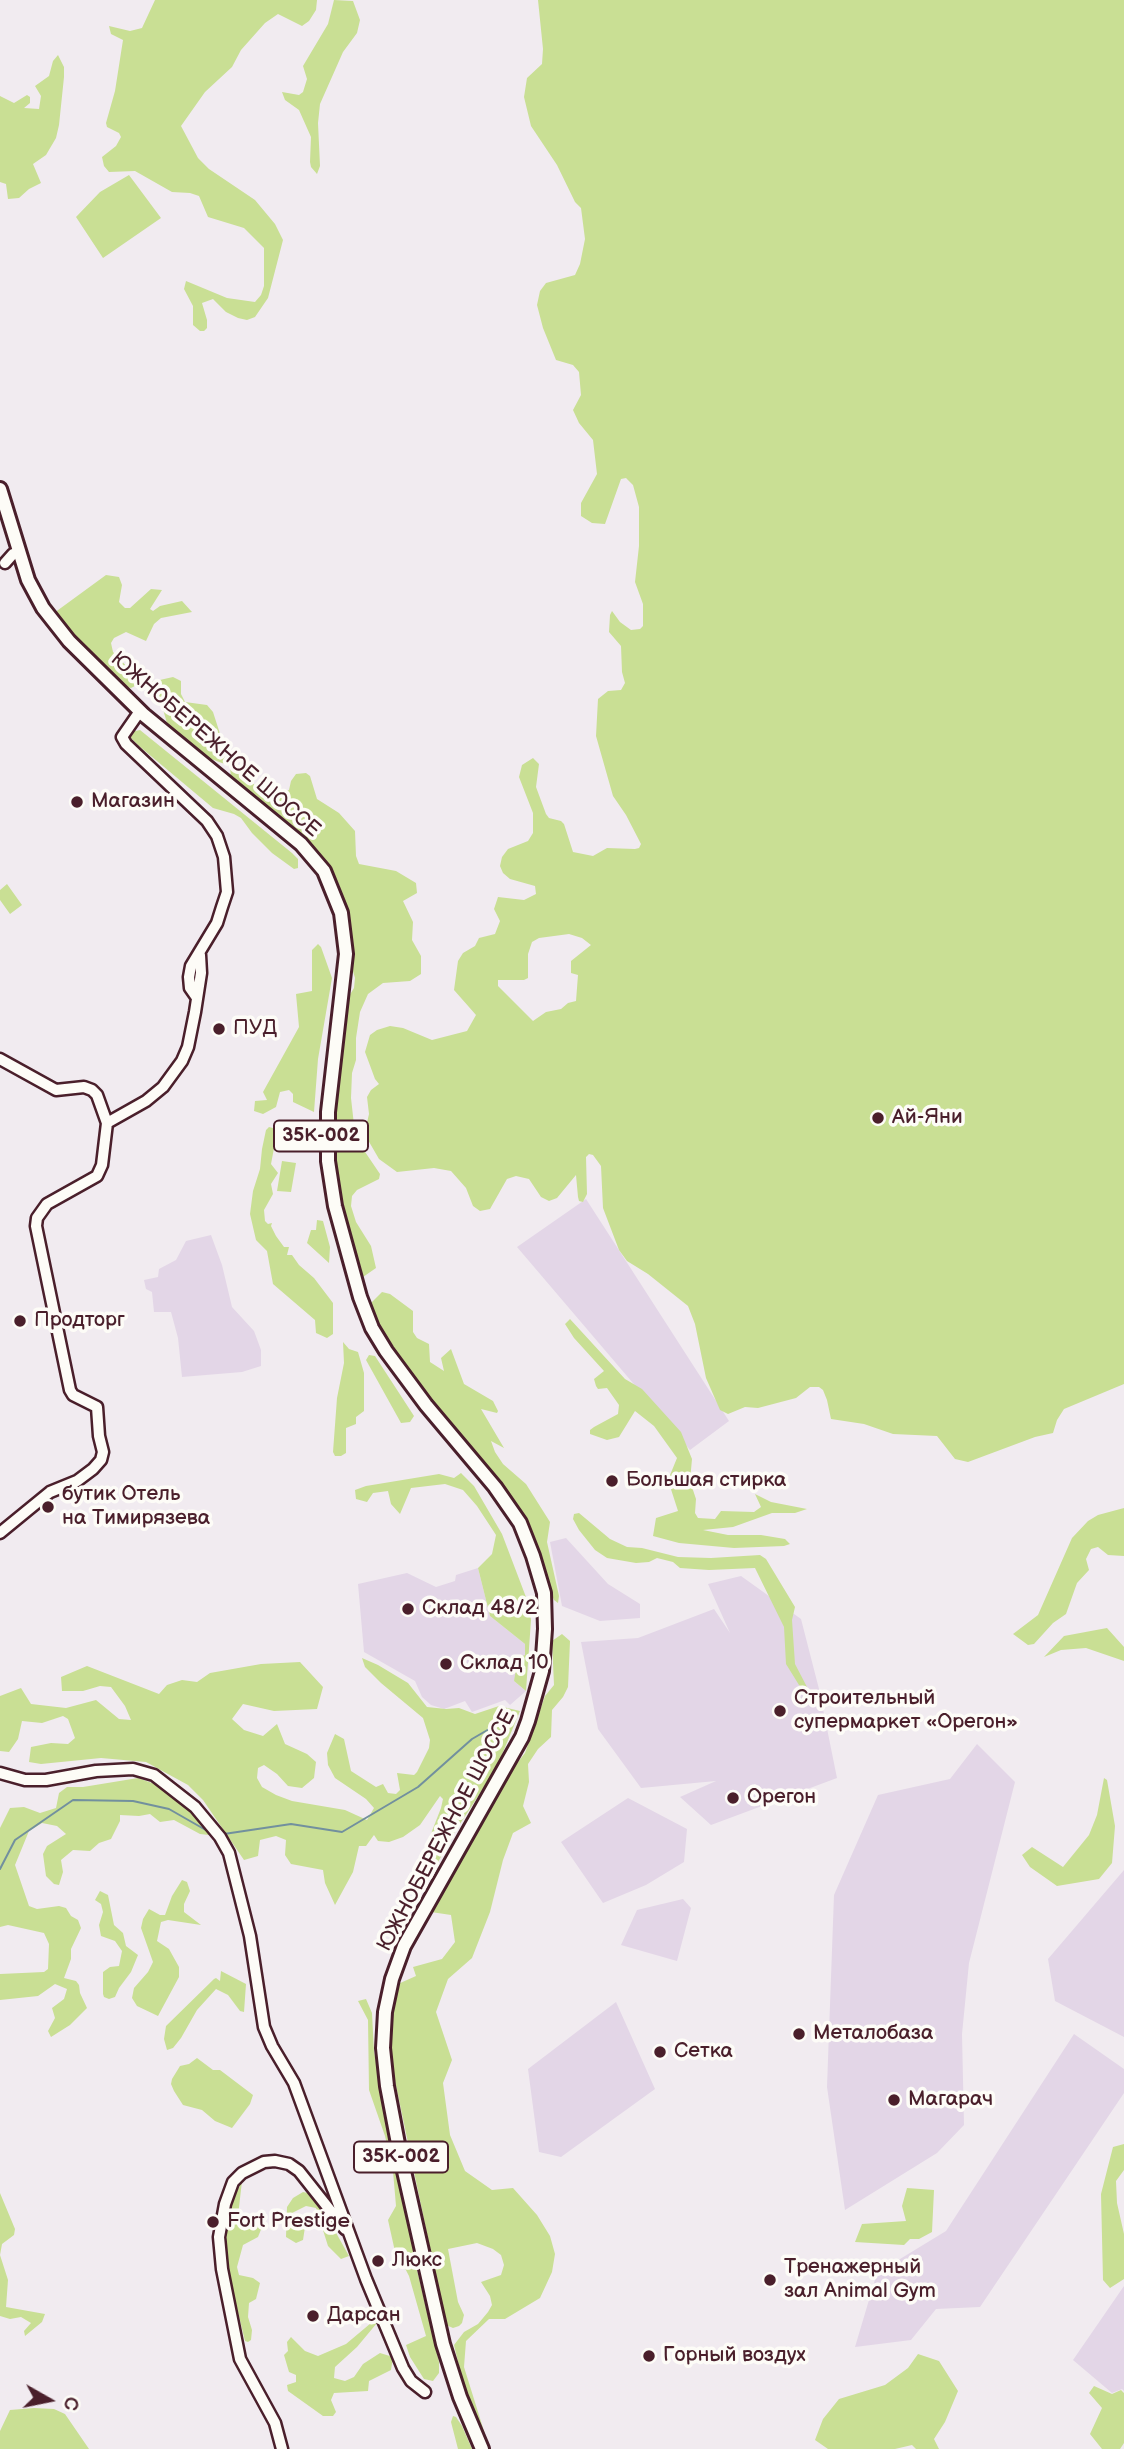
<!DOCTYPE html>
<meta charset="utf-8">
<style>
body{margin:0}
#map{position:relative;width:1124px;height:2449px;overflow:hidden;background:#f1ebf0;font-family:"Balsamiq Sans",sans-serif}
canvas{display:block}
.north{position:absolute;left:14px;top:2365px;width:70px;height:70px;-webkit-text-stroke:5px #fdfcf7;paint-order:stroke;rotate:99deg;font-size:19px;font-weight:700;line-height:28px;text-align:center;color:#4a1f2b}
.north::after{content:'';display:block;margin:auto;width:24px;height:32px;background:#4a1f2b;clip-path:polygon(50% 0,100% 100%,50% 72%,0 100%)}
</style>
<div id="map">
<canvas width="1124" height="2449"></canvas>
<div class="north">С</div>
</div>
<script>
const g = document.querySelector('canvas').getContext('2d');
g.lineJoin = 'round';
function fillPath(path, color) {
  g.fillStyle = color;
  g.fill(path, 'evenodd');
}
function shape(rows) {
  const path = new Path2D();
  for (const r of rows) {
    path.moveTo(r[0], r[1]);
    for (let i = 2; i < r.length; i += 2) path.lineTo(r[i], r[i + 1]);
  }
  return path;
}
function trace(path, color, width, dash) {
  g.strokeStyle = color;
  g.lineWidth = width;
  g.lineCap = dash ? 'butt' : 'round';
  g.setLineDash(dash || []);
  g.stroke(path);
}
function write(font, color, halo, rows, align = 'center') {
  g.font = font + ' "Balsamiq Sans",sans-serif';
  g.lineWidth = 7;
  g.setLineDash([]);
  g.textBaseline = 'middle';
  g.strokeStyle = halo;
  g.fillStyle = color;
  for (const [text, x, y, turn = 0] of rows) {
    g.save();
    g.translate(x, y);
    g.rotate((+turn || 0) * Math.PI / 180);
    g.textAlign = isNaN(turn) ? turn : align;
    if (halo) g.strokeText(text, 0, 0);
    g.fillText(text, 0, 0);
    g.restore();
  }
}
fillPath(shape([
 [586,1199,729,1421,690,1450,517,1247],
 [211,1235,222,1265,232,1307,254,1331,261,1350,261,1366,242,1372,182,1377,178,1338,171,1312,154,1312,152,1292,146,1289,144,1280,158,1277,159,1269,176,1260,186,1241],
 [566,1538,608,1584,640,1604,640,1618,600,1621,562,1606,550,1542],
 [478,1568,490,1616,525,1644,525,1655,514,1681,526,1691,510,1705,505,1700,472,1712,465,1701,444,1709,431,1705,422,1697,415,1681,364,1652,358,1584,407,1573,436,1587,455,1581,456,1575],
 [741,1576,801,1619,819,1689,837,1778,711,1825,680,1797,716,1781,641,1788,598,1729,581,1642,638,1638,714,1609,730,1633,708,1584],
 [977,1744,1015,1782,969,1963,962,2034,964,2125,937,2153,845,2210,827,2087,834,1895,878,1795,950,1779],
 [628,1798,687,1829,684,1862,646,1885,603,1903,561,1842],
 [1124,1870,1124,2037,1055,2001,1048,1959],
 [683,1899,691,1908,677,1961,621,1945,637,1910],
 [616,2002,655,2089,561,2157,539,2152,528,2069],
 [1074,2034,1124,2069,1124,2093,980,2307,936,2309,911,2340,855,2347,877,2273,946,2231],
 [1124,2286,1124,2391,1122,2389,1112,2393,1073,2360]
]), '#e3d6e7');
fillPath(shape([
 [155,0,317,0,316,10,309,21,302,26,278,14,265,23,241,50,232,67,205,92,181,126,198,158,209,169,255,200,275,224,283,240,268,298,255,317,247,320,238,318,226,312,213,299,202,303,207,320,207,328,204,331,200,331,193,325,193,306,184,289,186,281,227,298,255,302,261,295,264,286,264,248,244,228,208,217,199,196,190,193,172,192,135,171,109,172,104,166,102,157,116,146,121,137,119,133,107,127,106,123,115,91,123,40,111,34,109,26,130,31,142,28],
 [334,0,353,1,360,20,357,33,343,52,320,104,318,123,320,166,317,174,311,167,310,162,311,137,299,110,285,100,282,92,299,95,303,92,307,79,303,66,328,24],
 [538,0,1124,0,1124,1384,1064,1409,1057,1420,1053,1433,1035,1437,968,1462,955,1459,937,1436,893,1434,864,1424,831,1419,827,1400,823,1390,819,1387,810,1387,796,1398,758,1408,745,1407,728,1414,720,1410,706,1378,695,1324,688,1306,648,1274,627,1261,619,1250,603,1208,601,1166,593,1155,589,1154,586,1157,587,1194,583,1202,579,1201,578,1197,576,1175,557,1198,549,1201,541,1197,529,1179,516,1176,507,1179,490,1209,480,1211,473,1206,466,1188,451,1171,434,1168,397,1172,379,1159,368,1140,366,1127,369,1114,367,1097,371,1090,379,1084,375,1079,365,1052,370,1035,377,1030,390,1026,403,1028,432,1040,467,1031,476,1015,454,990,458,961,463,953,475,946,479,938,495,934,500,921,494,909,498,897,524,900,536,894,535,886,510,879,503,873,500,866,502,857,508,849,528,841,533,833,533,813,519,777,522,765,533,758,539,764,536,787,546,814,549,818,561,821,564,824,573,852,593,856,607,848,635,849,639,848,641,844,626,815,613,796,596,736,598,699,608,691,621,690,625,683,622,672,621,646,609,632,610,615,612,611,620,622,631,630,640,629,643,626,643,604,635,582,639,546,639,507,633,485,626,478,621,479,605,524,592,523,581,516,581,503,597,474,593,440,579,423,573,410,581,395,579,372,573,365,556,360,543,328,537,305,540,291,546,283,575,275,580,264,585,239,581,208,575,202,557,165,531,126,524,97,527,78,542,64,543,49],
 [569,934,582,938,591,945,571,961,571,973,578,975,576,1001,568,1003,561,1009,546,1012,533,1021,498,986,498,980,524,980,528,978,528,954,532,942,539,938],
 [58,55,64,67,64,77,59,125,56,138,46,155,33,164,41,183,29,189,19,198,8,199,6,184,0,182,0,96,14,103,27,95,30,97,30,103,24,108,39,109,41,96,35,86,49,76,53,61],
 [129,175,161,218,103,258,76,217,100,192],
 [106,575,119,577,122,585,119,602,125,608,130,608,151,589,162,590,150,609,153,611,160,606,182,601,192,612,161,618,154,624,146,641,126,632,114,638,111,643,113,652,132,672,136,681,135,686,131,688,123,686,109,674,54,613],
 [173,677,181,681,181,694,185,702,207,705,213,712,223,743,235,756,241,778,272,793,280,794,289,790,291,781,296,774,306,773,310,776,317,799,339,813,355,831,356,856,359,864,396,871,416,883,417,893,403,901,413,922,412,940,421,956,421,974,410,981,383,983,368,994,360,1012,356,1038,356,1060,352,1073,351,1098,354,1125,359,1143,380,1174,379,1179,357,1190,352,1196,351,1206,356,1222,371,1246,376,1268,363,1277,357,1271,352,1242,334,1175,330,1109,343,1006,354,988,355,978,350,961,344,903,339,884,326,862,295,833,231,779,230,766,203,756,192,748,167,723,162,706,153,691,151,682],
 [140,730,292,853,298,859,298,868,294,869,272,853,252,833,241,818,234,814,213,808,139,746,130,737,131,732],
 [7,884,22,905,10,914,0,900,0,890],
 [318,944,321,947,332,978,318,1059,314,1112,293,1102,293,1094,289,1090,280,1092,276,1107,263,1114,254,1111,255,1101,267,1100,263,1092,299,1027,296,994,312,991,312,950],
 [269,1127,273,1128,275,1143,271,1164,278,1173,271,1184,273,1194,264,1210,265,1221,268,1224,272,1223,271,1226,276,1236,284,1247,289,1247,287,1255,292,1255,299,1265,314,1278,333,1303,333,1334,327,1338,316,1333,315,1320,273,1284,267,1251,256,1240,250,1214,253,1191,260,1169,262,1149,266,1130],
 [282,1161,296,1163,291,1192,277,1191],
 [317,1220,323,1221,330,1247,329,1263,307,1243,311,1230,316,1230],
 [382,1292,390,1294,413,1311,413,1332,417,1338,429,1344,430,1362,444,1371,441,1358,451,1349,464,1384,493,1401,498,1411,497,1413,481,1409,504,1448,491,1441,495,1452,503,1464,526,1484,550,1522,547,1542,559,1596,558,1603,554,1600,521,1519,419,1388,364,1310],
 [570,1319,625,1379,642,1389,681,1432,692,1459,690,1481,696,1499,695,1513,698,1518,715,1519,721,1511,754,1512,761,1507,755,1494,771,1502,807,1509,795,1513,772,1513,733,1527,703,1530,728,1535,761,1535,785,1539,790,1544,784,1546,734,1548,679,1543,653,1536,656,1518,678,1511,668,1480,677,1458,654,1426,635,1411,619,1437,607,1440,590,1434,590,1430,594,1427,618,1414,619,1405,607,1388,598,1389,596,1386,594,1379,604,1371,574,1338,565,1324],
 [343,1342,349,1349,358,1352,364,1373,364,1411,356,1417,356,1424,346,1428,346,1453,341,1456,335,1456,333,1452,337,1398,344,1363],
 [369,1355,375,1356,414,1416,410,1422,401,1423,366,1360],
 [461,1473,474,1486,502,1534,529,1605,531,1620,526,1691,514,1681,518,1658,525,1655,525,1644,490,1616,478,1568,492,1554,496,1535,477,1506,463,1490,445,1484,411,1488,400,1514,391,1504,388,1491,373,1493,367,1502,356,1499,355,1490,366,1486,439,1474,454,1478],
 [1124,1508,1124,1556,1108,1555,1098,1547,1091,1549,1086,1559,1089,1570,1077,1583,1066,1614,1053,1623,1034,1644,1028,1645,1013,1634,1038,1615,1072,1538,1088,1521,1098,1515],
 [579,1513,610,1539,627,1547,642,1548,678,1557,711,1558,760,1555,766,1559,795,1607,792,1620,795,1664,807,1687,824,1707,822,1710,799,1685,786,1664,784,1627,755,1568,709,1570,680,1568,673,1562,657,1558,649,1562,636,1563,607,1558,595,1550,579,1530,573,1519,574,1514],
 [1107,1628,1124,1647,1124,1661,1086,1648,1061,1650,1044,1657,1064,1636],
 [562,1634,570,1641,568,1687,563,1697,552,1710,551,1737,538,1749,528,1764,529,1782,523,1806,531,1823,513,1833,503,1860,490,1912,472,1958,448,1979,436,2012,452,2060,443,2083,450,2135,465,2171,492,2190,513,2188,537,2215,550,2236,555,2254,552,2272,540,2298,505,2319,489,2319,466,2341,464,2367,488,2444,477,2426,467,2399,454,2345,464,2332,478,2324,488,2312,492,2305,490,2296,481,2282,501,2275,504,2265,501,2255,493,2249,477,2243,448,2249,458,2302,464,2315,462,2323,459,2326,453,2328,446,2325,393,2071,389,2025,398,1984,416,1976,413,1967,442,1959,455,1942,451,1915,431,1912,506,1777,525,1753,545,1696,554,1685,552,1641],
 [362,1658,378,1665,408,1683,427,1707,446,1709,459,1708,475,1714,499,1706,520,1711,496,1769,452,1836,428,1881,422,1877,422,1872,432,1831,441,1808,443,1799,440,1796,420,1825,403,1837,389,1842,378,1841,374,1835,366,1846,359,1846,353,1872,335,1905,325,1883,323,1870,291,1864,285,1855,286,1840,276,1836,260,1840,258,1856,244,1860,203,1800,188,1785,146,1762,101,1758,41,1764,29,1762,31,1747,51,1743,68,1744,75,1738,68,1719,63,1716,42,1723,22,1721,18,1739,9,1752,0,1751,0,1696,21,1688,31,1704,66,1708,96,1700,119,1719,131,1720,125,1706,111,1687,100,1686,83,1691,62,1691,61,1677,87,1666,159,1694,167,1685,182,1680,197,1682,210,1673,261,1664,300,1662,323,1687,317,1709,274,1711,243,1704,232,1719,244,1730,263,1736,277,1724,285,1744,307,1754,316,1762,314,1778,302,1788,288,1786,277,1774,264,1765,258,1768,257,1778,262,1787,276,1795,292,1801,345,1810,367,1820,374,1808,366,1799,335,1778,328,1765,327,1753,335,1734,344,1739,351,1771,376,1787,383,1784,388,1793,396,1794,400,1790,397,1773,414,1775,417,1772,429,1748,430,1740,423,1718,381,1683,365,1667],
 [138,1778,163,1787,197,1815,212,1834,209,1835,200,1834,174,1820,160,1822,150,1814,139,1816,120,1815,120,1821,111,1839,99,1843,90,1851,73,1850,61,1860,63,1872,59,1885,54,1884,46,1876,43,1854,47,1846,66,1834,57,1826,42,1823,29,1831,15,1865,29,1906,37,1909,59,1906,66,1908,71,1916,78,1920,81,1928,71,1949,71,1959,64,1978,76,1981,79,1985,80,1993,87,2008,70,2025,51,2037,48,2031,55,2018,52,2008,64,1999,67,1989,55,1984,38,1996,0,2000,0,1974,44,1972,48,1969,49,1944,44,1933,8,1925,0,1927,0,1828,10,1808,24,1807,40,1813,56,1808,59,1793,67,1787,83,1787],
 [1104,1778,1107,1780,1115,1826,1112,1863,1099,1879,1057,1886,1030,1867,1022,1855,1032,1847,1063,1867,1089,1835,1097,1815],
 [182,1880,187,1882,190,1891,184,1904,184,1912,201,1925,168,1920,161,1922,157,1941,169,1949,179,1967,179,1977,158,2016,137,2006,132,1998,134,1988,148,1972,153,1962,141,1928,143,1919,149,1909,160,1915,165,1915,172,1896],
 [100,1891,108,1895,114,1925,123,1933,126,1946,138,1955,131,1972,119,1988,115,1997,109,1999,104,1997,103,1994,103,1972,110,1967,119,1966,122,1951,115,1941,101,1936,99,1925,103,1912,101,1904,95,1900],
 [221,1971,246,1984,244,2012,240,2011,228,1995,216,1989,197,2010,181,2038,173,2048,167,2050,164,2039,166,2026,214,1979,216,1978,220,1981],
 [366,1999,372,2013,374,2052,417,2270,439,2362,439,2373,433,2381,424,2379,410,2357,406,2345,426,2336,409,2276,394,2247,388,2220,396,2206,393,2171,385,2136,369,2090,368,2020,358,2001],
 [197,2058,213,2070,220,2070,253,2095,250,2104,232,2128,215,2121,202,2110,183,2105,174,2091,171,2084,172,2079,180,2066,189,2064],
 [1124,2144,1124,2170,1116,2181,1117,2203,1124,2234,1124,2279,1110,2288,1103,2280,1101,2194,1113,2147],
 [242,2181,238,2216,262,2227,258,2237,243,2245,237,2267,239,2275,253,2278,260,2283,256,2299,249,2303,248,2317,252,2330,251,2340,248,2342,245,2341,228,2271,226,2243,227,2212],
 [907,2188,934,2190,932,2232,919,2239,910,2239,904,2245,855,2242,862,2224,906,2221,902,2206],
 [303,2192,312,2194,320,2204,349,2256,341,2259,328,2246,316,2208,306,2206,290,2214,292,2222,305,2227,303,2240,296,2243,286,2237,287,2207,293,2198],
 [0,2193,15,2229,14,2235,2,2244,0,2255,8,2280,6,2307,45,2314,42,2322,25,2336,24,2331,31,2323,21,2317,10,2319,0,2316],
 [371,2323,377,2323,357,2347,335,2367,334,2378,345,2381,354,2377,363,2364,380,2353,393,2357,391,2370,369,2381,368,2391,334,2393,331,2400,336,2412,333,2416,323,2416,288,2391,287,2385,296,2382,296,2375,289,2372,284,2355,288,2351,287,2342,291,2337,305,2351,318,2356,346,2344],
 [918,2354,939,2361,958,2391,945,2422,934,2439,939,2449,916,2449,912,2445,895,2449,828,2449,815,2440,823,2419,839,2399,885,2385,908,2368],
 [1094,2386,1112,2394,1121,2390,1124,2393,1124,2443,1120,2449,1102,2449,1090,2434,1102,2408,1089,2393],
 [34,2408,54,2409,65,2414,89,2449,0,2449,0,2431,10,2410],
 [453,2416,456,2417,462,2426,472,2449,458,2449,451,2422]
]), '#c9df94');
trace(shape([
 [224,1834,291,1824,342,1832,418,1787,472,1739,515,1714],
 [0,1869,15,1840,73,1800,133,1801,169,1809,211,1833]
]), '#72909e', 2);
const secondary = shape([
 [5,563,13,554],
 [140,711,122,737,126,744,207,821,217,836,224,857,227,892,222,907,217,923,191,966,189,977,190,988,197,998],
 [0,1059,56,1090,84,1087,92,1090,97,1095,107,1123,102,1165,97,1176,47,1204,37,1218,36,1226,70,1390,73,1395,97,1407,99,1436,103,1452,101,1460,93,1469,77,1481,50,1492,0,1533],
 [107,1123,146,1101,163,1087,182,1061,188,1047,195,1012,201,973,200,955],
 [0,1773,25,1780,46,1780,96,1771,133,1769,154,1775,195,1807,220,1837,229,1853,250,1936,264,2027,272,2046,294,2083,366,2279,403,2368,411,2381,425,2392],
 [282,2449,275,2423,240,2359,222,2269,219,2237,225,2204,233,2182,242,2173,264,2162,275,2161,289,2164,299,2171,345,2229]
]);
const highway = shape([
 [0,489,28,580,43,608,69,641,144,715,301,844,324,871,341,913,346,954,328,1112,328,1161,335,1206,360,1297,372,1328,386,1351,426,1405,495,1487,520,1523,533,1556,544,1593,545,1629,542,1671,528,1721,522,1737,404,1946,392,1979,385,2012,383,2048,387,2086,399,2149,443,2344,460,2397,482,2449]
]);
trace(secondary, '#4a1f2b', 15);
trace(highway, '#4a1f2b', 18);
trace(secondary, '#fdfcf7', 10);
trace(highway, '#fdfcf7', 12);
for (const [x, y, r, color] of [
 [77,802,7,"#4a1f2b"],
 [219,1029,7,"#4a1f2b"],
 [878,1118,7,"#4a1f2b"],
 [20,1321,7,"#4a1f2b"],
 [612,1481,7,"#4a1f2b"],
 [48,1507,7,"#4a1f2b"],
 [408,1609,7,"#4a1f2b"],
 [446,1664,7,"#4a1f2b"],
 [780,1711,7,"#4a1f2b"],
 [733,1798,7,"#4a1f2b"],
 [799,2034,7,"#4a1f2b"],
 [660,2052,7,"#4a1f2b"],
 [894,2100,7,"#4a1f2b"],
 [213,2222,7,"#4a1f2b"],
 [378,2261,7,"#4a1f2b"],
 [770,2280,7,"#4a1f2b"],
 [313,2316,7,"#4a1f2b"],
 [649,2356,7,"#4a1f2b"]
]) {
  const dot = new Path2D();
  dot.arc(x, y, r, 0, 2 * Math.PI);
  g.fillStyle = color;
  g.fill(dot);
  trace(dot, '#fdfcf7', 2.5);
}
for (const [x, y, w] of [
 [321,1136,94],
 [401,2157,94]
]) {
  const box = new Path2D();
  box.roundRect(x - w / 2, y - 15.5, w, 31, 5);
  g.fillStyle = '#fdfcf7';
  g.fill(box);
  trace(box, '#4a1f2b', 2);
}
write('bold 19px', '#4a1f2b', null, [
 ["35К-002",321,1136],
 ["35К-002",401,2157]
]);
write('21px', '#4a1f2b', '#fdfcf7', [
 ["ЮЖНОБЕРЕЖНОЕ ШОССЕ",215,745,41],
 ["ЮЖНОБЕРЕЖНОЕ ШОССЕ",447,1831,-62]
]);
write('21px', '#4a1f2b', '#fdfcf7', [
 ["Магазин",91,802],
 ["ПУД",233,1029],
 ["Ай-Яни",892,1118],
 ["Продторг",34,1321],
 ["Большая стирка",626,1481],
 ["бутик Отель",62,1495],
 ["на Тимирязева",62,1519],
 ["Склад 48/2",422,1609],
 ["Склад 10",460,1664],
 ["Строительный",794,1699],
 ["супермаркет «Орегон»",794,1723],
 ["Орегон",747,1798],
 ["Металобаза",813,2034],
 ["Сетка",674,2052],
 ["Магарач",908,2100],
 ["Fort Prestige",227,2222],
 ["Люкс",392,2261],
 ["Тренажерный",784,2268],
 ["зал Animal Gym",784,2292],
 ["Дарсан",327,2316],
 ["Горный воздух",663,2356]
], 'left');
</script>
